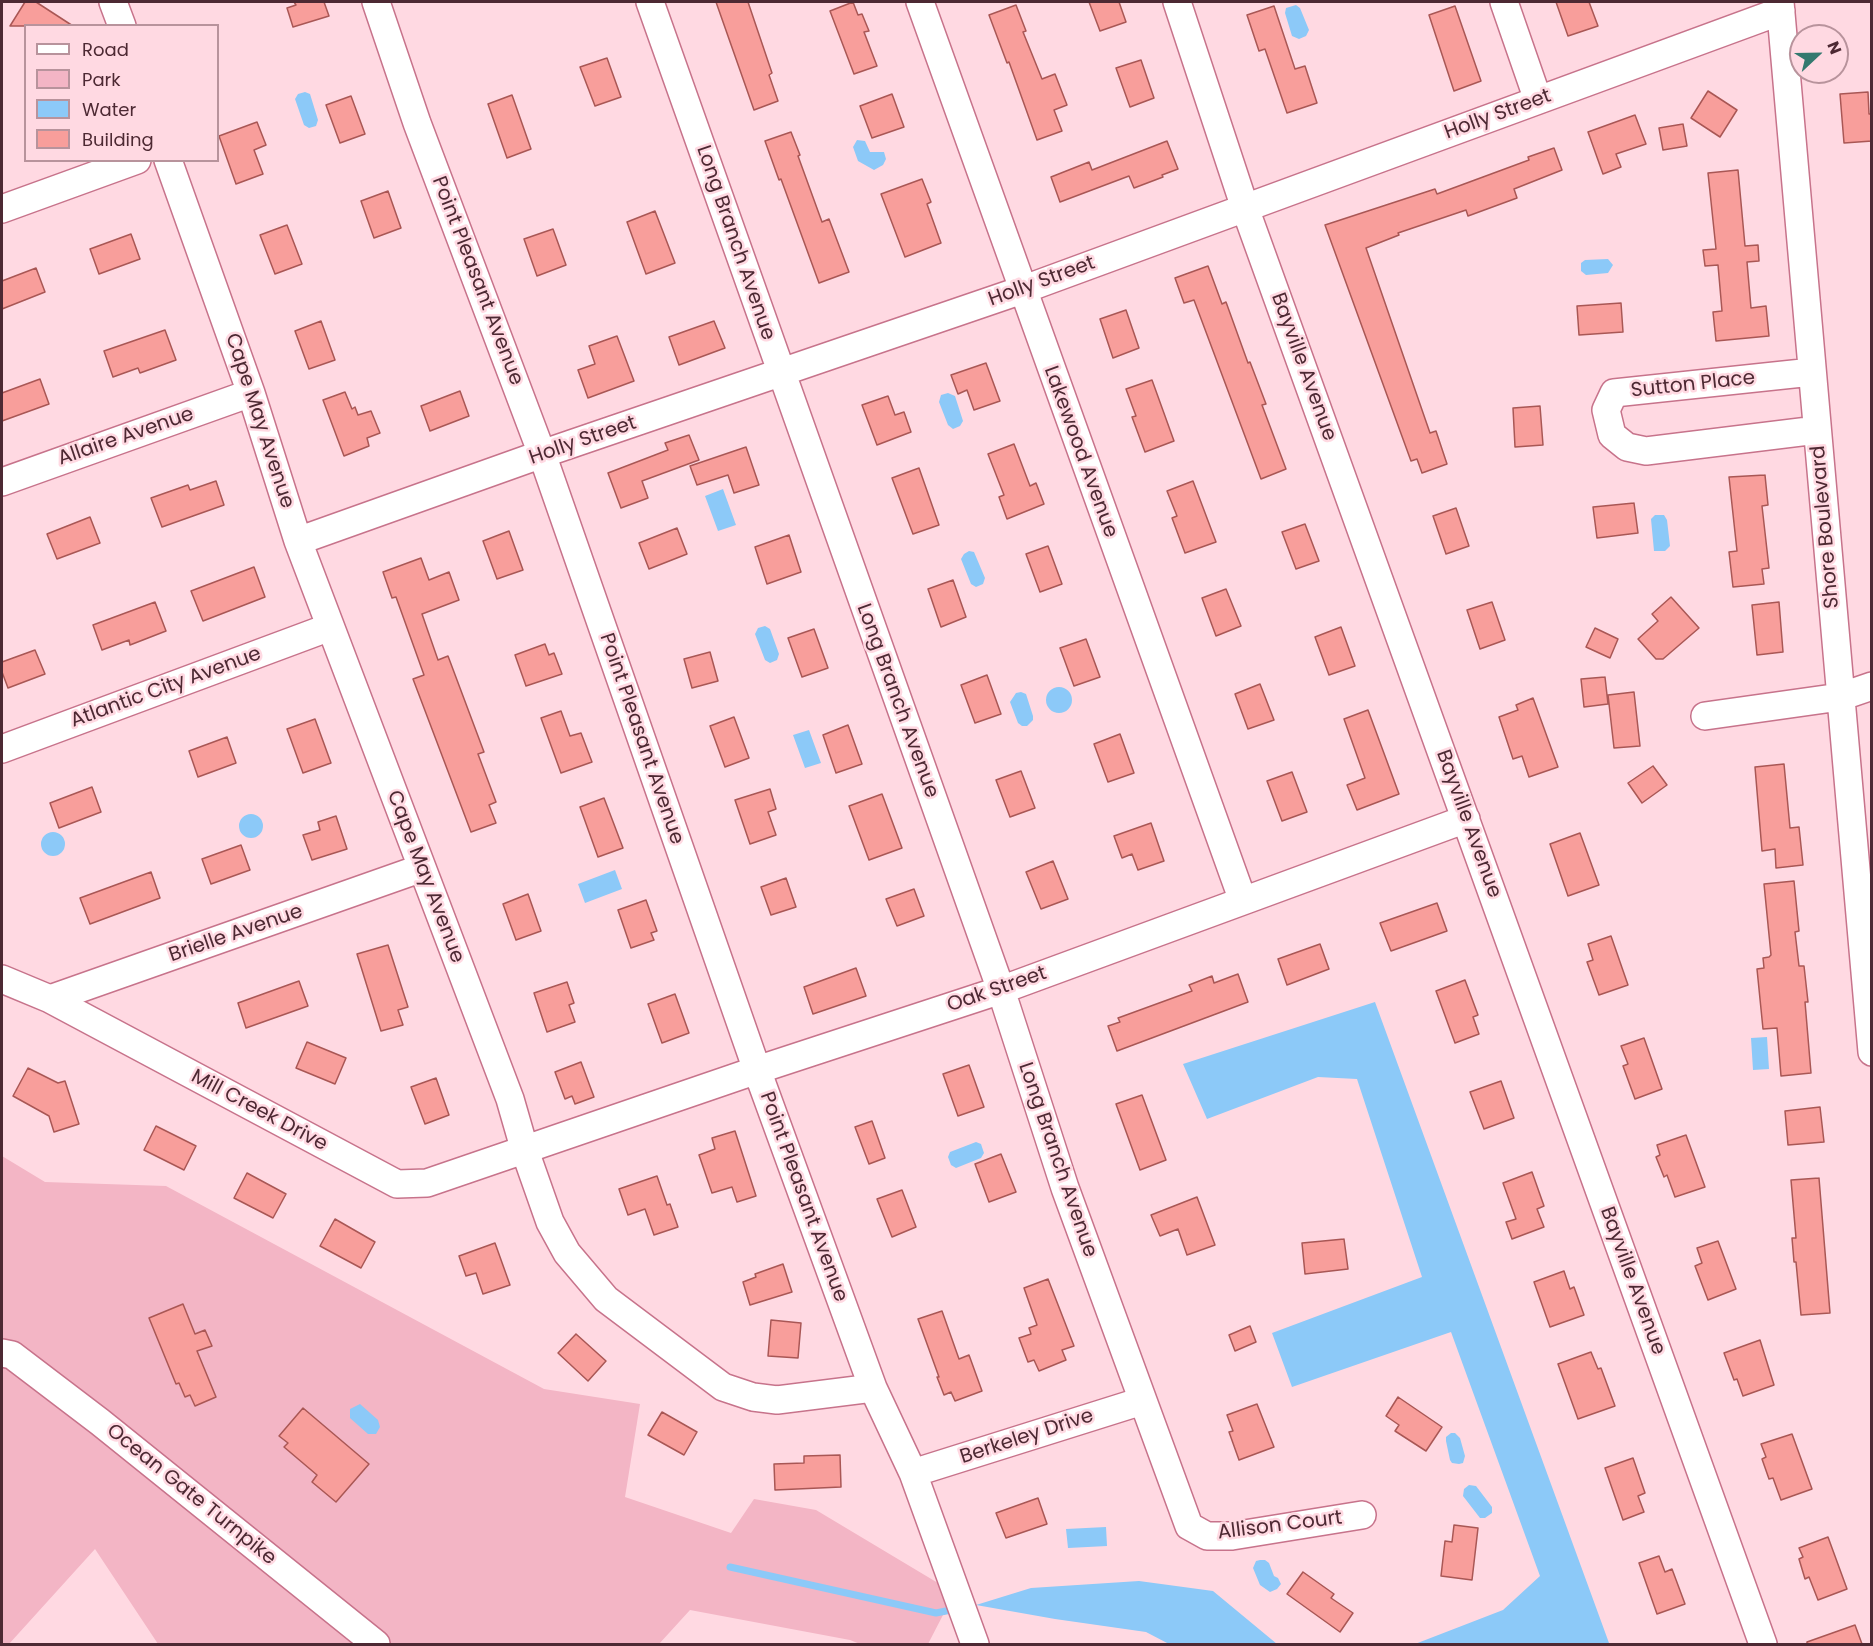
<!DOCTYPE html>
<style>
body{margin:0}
#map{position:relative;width:1873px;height:1646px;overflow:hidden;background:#ffd9e2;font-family:Poppins,sans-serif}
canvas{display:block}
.frame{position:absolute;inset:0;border:3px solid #4d2933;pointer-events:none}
.legend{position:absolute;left:24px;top:24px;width:195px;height:138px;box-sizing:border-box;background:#ffd9e2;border:2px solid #b8939c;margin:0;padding:8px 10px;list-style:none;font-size:18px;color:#4d2933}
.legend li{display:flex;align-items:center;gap:12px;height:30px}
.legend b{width:30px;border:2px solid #b8939c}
.north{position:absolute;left:1789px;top:24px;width:60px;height:60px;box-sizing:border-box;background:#ffd9e2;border:2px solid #b8939c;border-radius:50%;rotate:68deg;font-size:16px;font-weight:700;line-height:24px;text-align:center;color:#4d2933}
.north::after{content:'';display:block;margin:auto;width:21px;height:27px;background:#34796f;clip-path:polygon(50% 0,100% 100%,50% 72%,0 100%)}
</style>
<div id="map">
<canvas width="1873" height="1646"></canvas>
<div class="frame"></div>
<ul class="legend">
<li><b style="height:8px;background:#fff"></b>Road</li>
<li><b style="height:16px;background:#f3b5c5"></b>Park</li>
<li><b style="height:16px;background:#8cc9f8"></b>Water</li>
<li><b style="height:16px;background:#f89e9b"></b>Building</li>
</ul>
<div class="north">N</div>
</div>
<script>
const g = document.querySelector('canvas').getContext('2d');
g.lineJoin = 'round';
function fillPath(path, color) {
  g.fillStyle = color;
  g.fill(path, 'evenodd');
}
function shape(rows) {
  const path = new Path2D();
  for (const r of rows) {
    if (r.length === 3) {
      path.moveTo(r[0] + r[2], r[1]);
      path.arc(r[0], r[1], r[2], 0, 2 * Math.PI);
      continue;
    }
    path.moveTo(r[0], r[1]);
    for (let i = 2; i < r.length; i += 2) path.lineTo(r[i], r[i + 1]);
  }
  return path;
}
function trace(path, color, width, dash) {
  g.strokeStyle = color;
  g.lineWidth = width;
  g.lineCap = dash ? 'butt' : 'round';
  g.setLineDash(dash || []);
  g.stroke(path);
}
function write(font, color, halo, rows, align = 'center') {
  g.font = font + ' Poppins,sans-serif';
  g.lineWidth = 5;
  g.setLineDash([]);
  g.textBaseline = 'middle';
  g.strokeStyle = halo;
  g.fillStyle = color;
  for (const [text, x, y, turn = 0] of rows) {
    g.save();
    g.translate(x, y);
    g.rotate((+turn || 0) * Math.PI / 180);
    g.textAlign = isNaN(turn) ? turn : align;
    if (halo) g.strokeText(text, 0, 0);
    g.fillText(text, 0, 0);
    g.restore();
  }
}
fillPath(shape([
 [2,1156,45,1182,166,1186,544,1389,640,1404,625,1497,731,1533,754,1499,816,1510,953,1592,958,1610,943,1615,928,1644,860,1644,850,1640,690,1610,659,1644,158,1644,95,1549,9,1644,2,1644]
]), '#f3b5c5');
fillPath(shape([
 [1296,5,1300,8,1309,30,1306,36,1299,39,1292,36,1285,13,1286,8],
 [305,92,310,94,318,120,316,126,309,128,304,125,295,99,298,94],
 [857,140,865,141,870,152,884,152,886,159,883,165,874,170,858,161,853,147],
 [1608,259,1613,265,1608,273,1586,275,1581,271,1581,263,1585,260],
 [948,393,955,396,963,421,960,426,953,429,948,425,939,402,941,395],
 [723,489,736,525,718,531,705,496],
 [1655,515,1664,515,1667,520,1670,546,1665,551,1654,551,1651,519],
 [969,551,974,552,985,578,983,584,976,587,971,584,961,559,964,554],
 [765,626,770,629,779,654,777,660,770,663,765,660,755,634,758,628],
 [1059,700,13],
 [1021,692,1026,694,1033,716,1033,720,1027,726,1022,726,1018,723,1010,702,1016,693],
 [809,730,821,763,805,768,793,735],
 [251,826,12],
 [53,844,12],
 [615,870,622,889,585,903,578,884],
 [1375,1002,1609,1643,1606,1644,1415,1644,1503,1610,1540,1576,1451,1332,1292,1387,1272,1333,1422,1277,1357,1079,1318,1077,1207,1119,1183,1064],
 [1767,1037,1769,1069,1753,1070,1751,1038],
 [976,1142,981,1144,984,1153,981,1158,956,1168,951,1165,948,1157,950,1152],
 [360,1404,378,1420,380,1427,376,1434,368,1434,350,1418,350,1409],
 [1451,1433,1455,1433,1460,1438,1465,1456,1463,1463,1459,1464,1452,1463,1450,1460,1446,1441,1446,1437],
 [1469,1485,1476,1486,1492,1507,1492,1513,1485,1518,1480,1518,1463,1496,1464,1489],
 [1106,1527,1107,1546,1068,1548,1066,1529],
 [1260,1560,1265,1560,1269,1563,1274,1576,1278,1578,1281,1584,1277,1589,1270,1592,1260,1585,1253,1568,1256,1561],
 [1139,1581,1213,1591,1277,1644,1169,1644,1146,1632,1055,1619,976,1605,1031,1588]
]), '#8cc9f8');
trace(shape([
 [730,1567,936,1613,956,1609]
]), '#8cc9f8', 7);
const building = shape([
 [25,2,36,2,73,26,10,26,25,2],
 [294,2,324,2,329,16,293,27,287,8,296,5,294,2],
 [716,2,748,2,772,73,769,75,778,101,754,110,716,2],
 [853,2,858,15,862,14,869,31,864,32,877,66,854,74,830,11,853,2],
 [1089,2,1119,2,1126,22,1100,31,1089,2],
 [1556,2,1589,2,1598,26,1568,36,1556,2],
 [1016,5,1026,31,1023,32,1042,79,1055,74,1067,105,1054,110,1062,131,1037,140,1009,62,1007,63,989,15,1016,5],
 [1274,6,1295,69,1305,66,1317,103,1287,113,1265,49,1259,51,1247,15,1274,6],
 [1455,6,1481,81,1454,91,1429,15,1455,6],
 [607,58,621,97,595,106,580,67,607,58],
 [1141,60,1154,98,1130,107,1116,68,1141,60],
 [1708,91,1737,110,1720,137,1691,118,1708,91],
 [1868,92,1869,114,1872,114,1872,141,1844,143,1840,94,1868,92],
 [892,94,904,127,872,138,860,106,892,94],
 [512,95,531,149,507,158,488,104,512,95],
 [351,96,365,134,340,143,326,105,351,96],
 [1635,115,1646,144,1616,154,1621,167,1603,174,1588,132,1635,115],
 [257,122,266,145,254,150,263,174,236,184,219,136,257,122],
 [1683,124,1687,146,1663,150,1659,128,1683,124],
 [791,132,800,155,798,156,822,222,829,219,849,272,819,283,781,179,779,180,765,141,791,132],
 [1167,141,1178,169,1162,175,1163,177,1134,188,1129,176,1060,202,1051,177,1089,162,1092,170,1167,141],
 [1554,148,1562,170,1514,189,1517,198,1468,216,1466,210,1398,233,1399,235,1366,248,1430,433,1436,431,1447,464,1422,473,1417,459,1411,461,1325,225,1435,189,1437,194,1529,160,1528,157,1554,148],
 [1738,170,1745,246,1758,245,1759,261,1747,262,1751,308,1766,306,1769,336,1716,341,1713,312,1722,311,1718,265,1705,266,1703,250,1716,249,1708,173,1738,170],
 [922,179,931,202,927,204,941,243,905,257,881,194,922,179],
 [388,191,401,228,374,238,361,201,388,191],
 [655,211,675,263,646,274,627,222,655,211],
 [287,225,302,264,275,274,260,235,287,225],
 [553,229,566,265,537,276,524,239,553,229],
 [131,234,140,259,99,274,90,249,131,234],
 [1208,266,1222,304,1226,302,1248,363,1250,362,1266,404,1262,405,1286,469,1261,479,1194,300,1184,303,1175,278,1208,266],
 [36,268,45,292,2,309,2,281,36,268],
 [1621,303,1623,332,1579,335,1577,306,1621,303],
 [1126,310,1139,348,1113,358,1100,319,1126,310],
 [321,321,335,360,309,369,295,331,321,321],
 [714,321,725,348,679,365,669,337,714,321],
 [165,330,176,360,140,373,138,368,113,377,104,351,165,330],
 [617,336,634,381,588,398,578,370,595,364,589,346,617,336],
 [986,363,1000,401,974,410,967,390,958,394,951,375,986,363],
 [40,379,49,404,2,421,2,393,40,379],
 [1152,380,1174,441,1145,452,1132,417,1136,416,1126,389,1152,380],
 [460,391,469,416,430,431,421,406,460,391],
 [345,392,352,409,355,407,358,415,371,411,380,433,367,438,369,446,344,456,323,400,345,392],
 [888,396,895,415,904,412,911,432,877,445,862,405,888,396],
 [1540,406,1543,445,1515,447,1513,408,1540,406],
 [689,435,699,460,642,481,648,498,621,508,608,473,668,450,665,443,689,435],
 [1014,444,1030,486,1036,483,1044,504,1007,519,999,497,1004,495,988,454,1014,444],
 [746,447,759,485,734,493,728,475,697,485,690,466,746,447],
 [919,468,939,525,913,534,892,478,919,468],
 [1765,475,1768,505,1762,506,1769,568,1762,569,1764,584,1733,587,1729,552,1737,551,1729,477,1765,475],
 [216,481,224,505,162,527,151,498,188,485,190,490,216,481],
 [1193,481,1216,542,1185,553,1172,518,1177,516,1167,491,1193,481],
 [1634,503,1638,533,1597,538,1593,507,1634,503],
 [1456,508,1469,546,1446,554,1433,516,1456,508],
 [90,517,100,543,57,559,47,534,90,517],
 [1305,524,1319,561,1296,569,1282,532,1305,524],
 [677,528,687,554,649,569,639,543,677,528],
 [509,531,523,570,497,579,483,541,509,531],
 [789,535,801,572,767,584,755,547,789,535],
 [1048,546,1062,584,1040,592,1026,554,1048,546],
 [421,558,429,580,449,572,459,600,422,614,438,660,448,656,484,752,478,754,496,802,489,805,496,823,471,832,413,679,424,675,396,597,392,598,383,572,421,558],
 [254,567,265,597,203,621,191,591,254,567],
 [953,580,966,617,941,627,928,589,953,580],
 [1226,589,1241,626,1216,636,1202,598,1226,589],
 [1671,597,1699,628,1663,659,1656,659,1638,639,1658,621,1652,614,1671,597],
 [155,602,166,631,130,645,129,640,102,650,93,625,155,602],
 [1492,602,1505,640,1480,649,1467,610,1492,602],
 [1779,602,1783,652,1757,655,1752,605,1779,602],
 [1341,627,1355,666,1329,675,1315,637,1341,627],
 [1595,628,1618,639,1610,658,1586,647,1595,628],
 [814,629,828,668,802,677,788,638,814,629],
 [1086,639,1100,677,1074,686,1060,648,1086,639],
 [545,644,549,655,554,653,562,674,526,686,515,655,545,644],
 [35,650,45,674,8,688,2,672,2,662,35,650],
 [710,652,718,681,692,688,684,659,710,652],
 [987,675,1001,714,975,723,961,685,987,675],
 [1605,677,1608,704,1584,707,1581,679,1605,677],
 [1260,684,1274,720,1248,729,1235,694,1260,684],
 [1634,692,1640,746,1614,748,1608,695,1634,692],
 [1533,698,1558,767,1529,777,1522,756,1513,759,1499,717,1518,710,1516,705,1533,698],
 [1368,710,1399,794,1357,810,1347,785,1365,778,1344,719,1368,710],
 [561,711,570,736,581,733,592,762,561,773,541,718,561,711],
 [734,717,749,758,725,767,710,726,734,717],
 [315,719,331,763,303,773,287,729,315,719],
 [848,725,862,764,836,773,823,735,848,725],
 [1120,734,1134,773,1108,782,1094,744,1120,734],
 [227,737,236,763,198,777,189,751,227,737],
 [1784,764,1790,828,1799,827,1803,865,1776,868,1775,849,1762,851,1755,767,1784,764],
 [1653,766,1667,785,1642,803,1628,783,1653,766],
 [1021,771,1035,808,1010,817,996,780,1021,771],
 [1292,772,1307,812,1282,821,1267,781,1292,772],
 [92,787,101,812,59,828,50,803,92,787],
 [770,789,776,809,768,812,776,835,750,844,735,800,770,789],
 [882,794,902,848,869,860,849,806,882,794],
 [604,798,623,848,598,857,580,807,604,798],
 [336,816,347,849,312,860,303,835,320,830,318,822,336,816],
 [1151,823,1164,861,1138,870,1132,854,1122,858,1114,836,1151,823],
 [1580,833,1599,885,1568,896,1550,844,1580,833],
 [241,845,250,870,211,884,202,859,241,845],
 [1053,861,1068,899,1041,909,1026,872,1053,861],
 [151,872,160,898,90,924,80,898,151,872],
 [786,878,796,907,771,915,761,887,786,878],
 [1794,881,1799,931,1795,932,1799,966,1804,966,1808,1002,1805,1002,1811,1073,1781,1076,1777,1028,1763,1029,1757,969,1764,968,1763,958,1769,957,1771,955,1764,884,1794,881],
 [914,889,924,916,897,926,886,899,914,889],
 [528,894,541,931,516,940,503,904,528,894],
 [646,900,657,931,651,933,654,940,631,948,618,910,646,900],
 [1437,903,1447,931,1391,951,1380,923,1437,903],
 [1611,936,1628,985,1599,995,1587,962,1593,960,1588,944,1611,936],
 [1320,944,1329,969,1287,985,1278,959,1320,944],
 [388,945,408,1007,398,1010,403,1025,381,1031,357,954,388,945],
 [856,968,866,996,813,1014,804,987,856,968],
 [1238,974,1248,1002,1117,1051,1108,1026,1120,1022,1118,1018,1192,991,1189,985,1212,976,1214,983,1238,974],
 [1465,980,1478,1015,1473,1017,1479,1034,1455,1043,1436,991,1465,980],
 [299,981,308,1006,246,1028,238,1003,299,981],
 [567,982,574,1003,569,1005,575,1022,547,1032,534,993,567,982],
 [675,994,689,1033,662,1043,648,1004,675,994],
 [1644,1038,1662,1089,1635,1099,1623,1066,1628,1064,1621,1046,1644,1038],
 [307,1042,346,1058,335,1084,296,1068,307,1042],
 [581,1062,594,1097,575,1104,572,1096,565,1099,555,1072,581,1062],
 [969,1065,984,1107,958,1116,943,1074,969,1065],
 [28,1068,58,1083,65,1081,79,1124,54,1132,49,1116,13,1096,28,1068],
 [436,1078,449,1115,425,1124,411,1087,436,1078],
 [1501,1081,1514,1118,1484,1129,1470,1092,1501,1081],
 [1142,1095,1166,1160,1140,1170,1116,1104,1142,1095],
 [1820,1107,1824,1142,1788,1145,1785,1111,1820,1107],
 [872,1121,885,1158,869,1164,855,1127,872,1121],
 [156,1126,196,1146,184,1170,144,1150,156,1126],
 [735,1131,756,1196,737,1202,732,1187,712,1193,699,1155,715,1149,712,1138,735,1131],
 [1686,1135,1705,1187,1675,1197,1667,1175,1664,1177,1656,1157,1660,1155,1657,1145,1686,1135],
 [1001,1154,1016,1192,989,1202,975,1164,1001,1154],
 [1532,1172,1544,1206,1537,1209,1544,1227,1512,1239,1506,1222,1516,1219,1503,1183,1532,1172],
 [247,1173,286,1194,273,1218,234,1198,247,1173],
 [657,1176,667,1205,670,1204,678,1227,654,1235,645,1209,628,1215,619,1189,657,1176],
 [1819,1178,1830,1313,1801,1315,1796,1262,1794,1262,1792,1238,1796,1238,1791,1180,1819,1178],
 [902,1190,916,1227,892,1237,877,1199,902,1190],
 [1197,1197,1215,1245,1187,1255,1178,1229,1160,1236,1151,1215,1197,1197],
 [335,1219,375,1242,361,1268,320,1246,335,1219],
 [1344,1239,1348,1269,1305,1274,1302,1243,1344,1239],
 [1718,1241,1736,1289,1708,1300,1695,1266,1702,1263,1697,1248,1718,1241],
 [495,1243,510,1285,483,1294,476,1273,466,1276,459,1256,495,1243],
 [783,1264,792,1292,750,1305,743,1282,756,1277,755,1274,783,1264],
 [1564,1271,1570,1289,1574,1287,1584,1315,1550,1327,1534,1282,1564,1271],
 [1048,1279,1074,1346,1062,1350,1066,1360,1039,1371,1034,1360,1028,1362,1019,1338,1031,1334,1029,1328,1037,1325,1024,1288,1048,1279],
 [183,1304,195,1334,205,1330,212,1346,197,1351,216,1397,195,1406,190,1395,185,1397,179,1383,176,1384,149,1318,183,1304],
 [942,1311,959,1359,969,1355,982,1391,955,1401,951,1392,944,1395,937,1377,939,1377,918,1319,942,1311],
 [771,1320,801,1323,798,1358,768,1356,771,1320],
 [1250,1326,1256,1342,1235,1351,1229,1335,1250,1326],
 [576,1334,606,1361,588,1381,558,1353,576,1334],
 [1760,1340,1774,1385,1743,1396,1737,1379,1734,1380,1724,1353,1760,1340],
 [1591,1352,1598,1369,1601,1368,1615,1406,1578,1419,1558,1364,1591,1352],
 [1398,1397,1442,1427,1426,1451,1395,1431,1399,1425,1386,1416,1398,1397],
 [1257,1404,1274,1447,1239,1460,1229,1432,1233,1431,1227,1415,1257,1404],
 [303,1408,369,1464,336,1502,312,1482,317,1475,284,1447,288,1443,279,1436,303,1408],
 [662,1412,697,1432,684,1455,648,1435,662,1412],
 [1792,1434,1812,1489,1781,1500,1773,1478,1769,1479,1762,1459,1766,1457,1761,1444,1792,1434],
 [840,1455,841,1487,775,1490,774,1464,804,1463,804,1456,840,1455],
 [1633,1458,1645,1493,1638,1496,1644,1512,1623,1520,1605,1468,1633,1458],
 [1038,1498,1047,1524,1006,1538,996,1513,1038,1498],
 [1454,1525,1478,1528,1472,1580,1441,1576,1445,1541,1452,1542,1454,1525],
 [1828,1537,1847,1589,1818,1600,1809,1577,1805,1579,1799,1559,1803,1557,1799,1548,1828,1537],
 [1659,1556,1665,1572,1672,1569,1685,1604,1657,1614,1639,1563,1659,1556],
 [1303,1572,1334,1594,1331,1598,1353,1613,1340,1632,1287,1594,1303,1572],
 [1855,1625,1862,1644,1807,1644,1807,1642,1855,1625]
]);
fillPath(building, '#f89e9b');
trace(building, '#a95755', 1.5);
const minor = shape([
 [113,2,122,26],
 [376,2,417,123,542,454,757,1070,873,1388,913,1473,975,1644],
 [650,2,1001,990,1065,1188,1189,1526,1207,1536,1232,1536,1362,1515],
 [920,2,1243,901],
 [1177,2,1245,208,1763,1644],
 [1504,2,1538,100],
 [1780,2,1872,1052],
 [168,160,251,393,298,541,510,1099,525,1151,550,1222,567,1253,606,1299,723,1387,753,1397,777,1400,873,1388],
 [2,209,137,160],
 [1812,372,1614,393,1606,410,1612,435,1627,447,1646,451,1817,430],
 [2,482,251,393],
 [298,541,542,454,1022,290,1781,11],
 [1705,716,1840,697,1872,686],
 [2,749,330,627],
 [2,979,50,999,397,1184,427,1183,757,1070,1001,990,1466,819],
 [50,999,422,868],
 [2,1353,12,1355,100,1422,376,1644],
 [913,1473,1142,1401]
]);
trace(minor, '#c7738b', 30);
trace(minor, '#fff', 27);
write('20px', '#4d2933', '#ffd9e2', [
 ["Holly Street",1498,115,-20],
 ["Long Branch Avenue",735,243,71],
 ["Point Pleasant Avenue",477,281,69],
 ["Holly Street",1042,282,-20],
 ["Bayville Avenue",1303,367,70],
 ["Sutton Place",1693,385,-6],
 ["Cape May Avenue",259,421,72],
 ["Allaire Avenue",126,437,-19],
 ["Holly Street",583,441,-19],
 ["Lakewood Avenue",1080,452,70],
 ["Shore Boulevard",1826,527,-95],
 ["Atlantic City Avenue",166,688,-20],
 ["Long Branch Avenue",897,701,70],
 ["Point Pleasant Avenue",641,739,71],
 ["Bayville Avenue",1468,824,70],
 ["Cape May Avenue",425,877,69],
 ["Brielle Avenue",236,934,-19],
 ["Oak Street",997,990,-19],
 ["Mill Creek Drive",259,1111,28],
 ["Long Branch Avenue",1057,1160,71],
 ["Point Pleasant Avenue",803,1197,70],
 ["Bayville Avenue",1632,1281,70],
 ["Berkeley Drive",1027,1437,-18],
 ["Ocean Gate Turnpike",191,1495,39],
 ["Allison Court",1280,1526,-7]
]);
</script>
